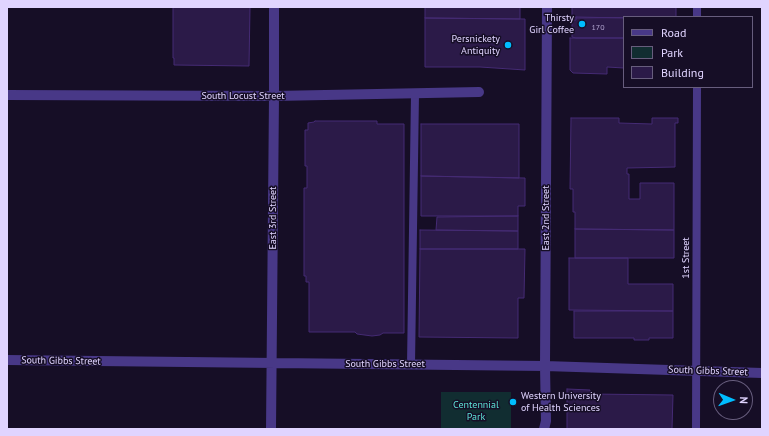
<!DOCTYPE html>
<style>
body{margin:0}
#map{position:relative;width:769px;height:436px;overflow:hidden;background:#160e26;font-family:"PT Sans",sans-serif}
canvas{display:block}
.frame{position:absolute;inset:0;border:8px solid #e0d4ff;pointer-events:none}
.legend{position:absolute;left:623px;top:16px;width:130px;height:72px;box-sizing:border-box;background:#160e26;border:1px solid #675d7d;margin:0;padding:5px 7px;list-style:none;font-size:12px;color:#e0d4ff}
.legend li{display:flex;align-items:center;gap:8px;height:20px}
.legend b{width:20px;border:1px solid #675d7d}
.north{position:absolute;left:713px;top:380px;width:40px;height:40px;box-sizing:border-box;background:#160e26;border:1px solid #675d7d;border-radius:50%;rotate:92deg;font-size:11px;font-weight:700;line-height:16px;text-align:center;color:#e0d4ff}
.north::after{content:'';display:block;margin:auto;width:14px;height:18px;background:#00bdff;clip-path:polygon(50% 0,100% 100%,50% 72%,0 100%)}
</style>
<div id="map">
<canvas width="769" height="436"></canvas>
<div class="frame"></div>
<ul class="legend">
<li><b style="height:5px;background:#483887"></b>Road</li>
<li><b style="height:11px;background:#112d31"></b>Park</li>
<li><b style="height:11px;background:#2b1a48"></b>Building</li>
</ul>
<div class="north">N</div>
</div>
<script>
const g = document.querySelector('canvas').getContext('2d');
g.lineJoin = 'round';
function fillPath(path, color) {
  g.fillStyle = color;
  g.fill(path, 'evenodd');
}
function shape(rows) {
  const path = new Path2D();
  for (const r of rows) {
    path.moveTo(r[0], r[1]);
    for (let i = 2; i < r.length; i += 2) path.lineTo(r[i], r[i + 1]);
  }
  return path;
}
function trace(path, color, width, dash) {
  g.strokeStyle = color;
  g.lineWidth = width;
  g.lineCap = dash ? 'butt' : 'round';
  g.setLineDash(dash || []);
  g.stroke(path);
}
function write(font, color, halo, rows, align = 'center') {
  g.font = font + ' "PT Sans",sans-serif';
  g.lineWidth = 3;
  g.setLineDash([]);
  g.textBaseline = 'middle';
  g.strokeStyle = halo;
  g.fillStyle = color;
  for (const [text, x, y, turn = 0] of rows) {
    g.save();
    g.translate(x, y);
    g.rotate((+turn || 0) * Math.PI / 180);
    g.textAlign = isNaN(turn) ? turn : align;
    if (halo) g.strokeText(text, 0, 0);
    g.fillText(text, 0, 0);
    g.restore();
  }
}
fillPath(shape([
 [441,392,511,392,511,429,441,429]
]), '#112d31');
const building = shape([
 [173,7,250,7,249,66,174,65,174,58,173,58,173,7],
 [425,7,520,7,520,19,425,18,425,7],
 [572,7,676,7,676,17,572,18,572,7],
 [576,17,624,18,624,38,576,38,572,37,572,20,576,20,576,17],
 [425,18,525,19,525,70,480,67,425,67,425,18],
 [570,38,624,38,624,68,607,67,607,74,573,73,570,70,570,38],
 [571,118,619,118,619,123,652,124,652,118,678,118,678,123,675,123,675,167,627,168,627,174,629,174,629,199,640,199,640,183,674,183,674,230,575,229,575,212,573,212,573,189,570,189,571,118],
 [315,121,377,121,377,124,404,124,404,333,383,333,380,335,372,336,357,334,355,332,309,332,309,282,306,282,306,276,304,276,304,188,307,188,307,166,305,166,305,130,308,130,308,123,314,122,315,121],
 [421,124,519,124,519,178,421,176,421,124],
 [421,176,525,178,525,206,518,206,518,216,421,216,421,176],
 [518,216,518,231,436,230,437,217,518,216],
 [575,229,674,230,674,258,575,258,575,229],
 [420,230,518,231,518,249,420,249,420,230],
 [420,249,525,249,524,298,518,298,518,338,419,337,420,249],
 [569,258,628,258,628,284,673,284,673,311,569,310,569,258],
 [574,311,673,311,673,338,649,338,649,340,634,340,634,338,574,338,574,311],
 [567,389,590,390,590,394,673,395,672,429,567,429,567,389]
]);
fillPath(building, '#2b1a48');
trace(building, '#452b74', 1);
trace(shape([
 [697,17,697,7],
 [411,364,415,94],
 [696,429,697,87]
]), '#483887', 8);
trace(shape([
 [7,95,274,96,479,92],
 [7,360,545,366,762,373],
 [271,429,274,96,274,7],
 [544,429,546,421,545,366,547,7]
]), '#483887', 10);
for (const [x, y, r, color] of [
 [582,24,4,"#00bdff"],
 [508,45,4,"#00bdff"],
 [513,402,4,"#00bdff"]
]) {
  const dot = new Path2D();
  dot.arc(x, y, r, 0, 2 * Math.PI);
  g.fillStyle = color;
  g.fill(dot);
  trace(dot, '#160e26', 1.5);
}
write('8px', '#b3a6d1', null, [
 ["170",598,28]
]);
write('10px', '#e0d4ff', '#160e26', [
 ["Thirsty",574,18],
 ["Girl Coffee",574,30],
 ["Persnickety",500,39],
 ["Antiquity",500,51],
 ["Western University",521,396,"left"],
 ["of Health Sciences",521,408,"left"]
], 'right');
write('10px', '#e0d4ff', '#160e26', [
 ["South Locust Street",243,96],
 ["East 3rd Street",273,218,-90],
 ["East 2nd Street",546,218,-90],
 ["1st Street",686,258,-90],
 ["South Gibbs Street",61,361,1],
 ["South Gibbs Street",385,364],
 ["South Gibbs Street",708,371,2]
]);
write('10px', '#5ce3d7', '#160e26', [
 ["Centennial",476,405],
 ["Park",476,417]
]);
</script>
